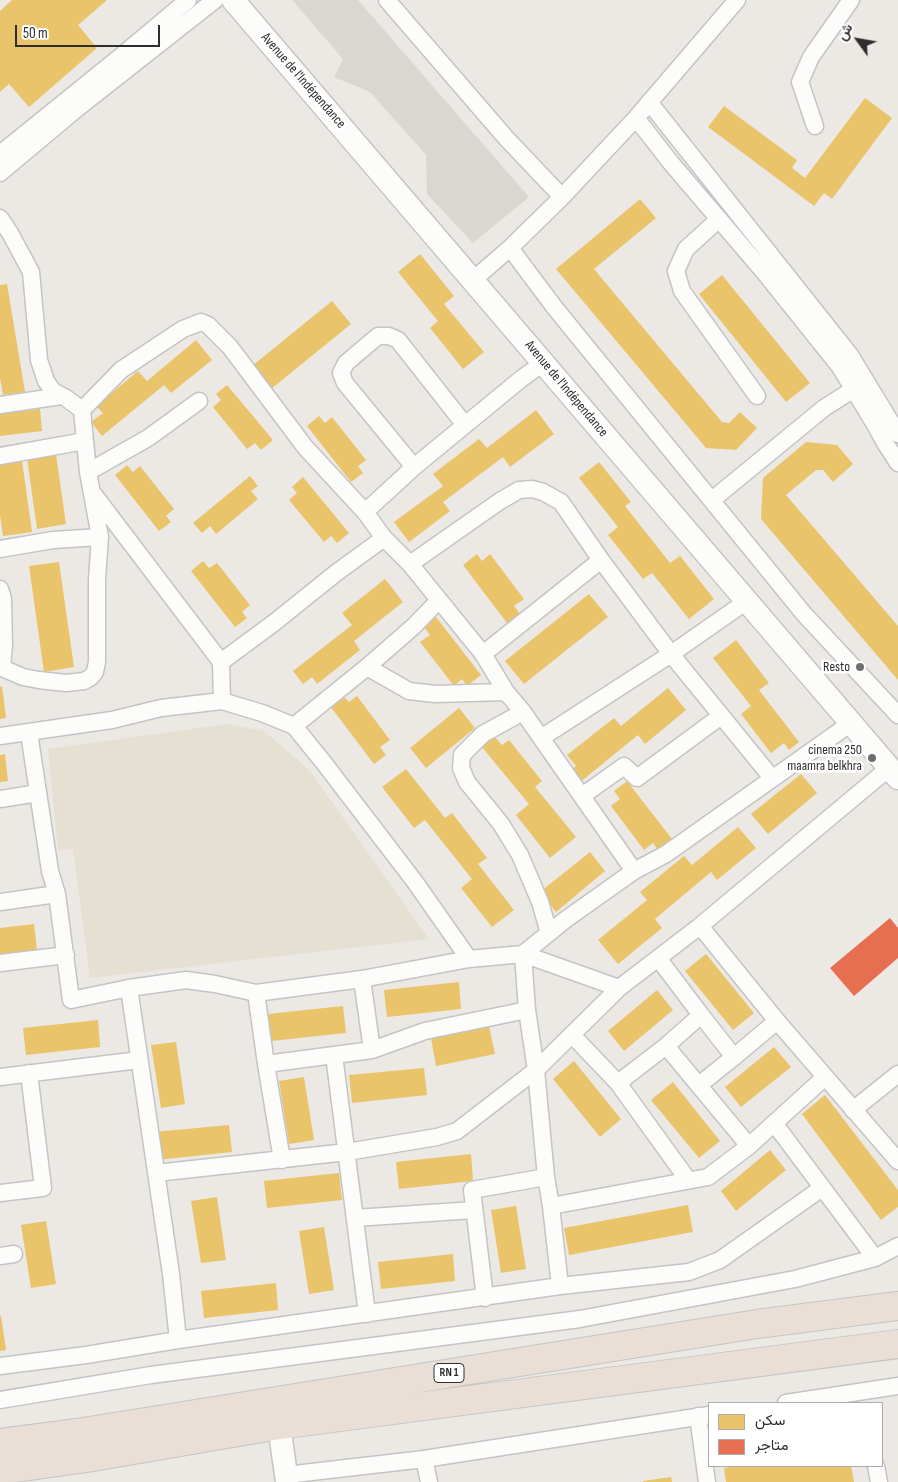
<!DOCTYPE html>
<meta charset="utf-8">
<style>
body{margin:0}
#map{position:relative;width:898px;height:1482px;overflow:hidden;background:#ece8e4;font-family:"Sofia Sans Condensed",Vazirmatn,sans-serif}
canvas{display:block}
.legend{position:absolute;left:708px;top:1402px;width:175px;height:65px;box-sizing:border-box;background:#fff;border:1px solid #ababab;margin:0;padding:6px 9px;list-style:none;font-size:15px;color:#2e2e2e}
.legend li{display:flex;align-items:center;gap:10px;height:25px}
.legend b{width:25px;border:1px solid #ababab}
.north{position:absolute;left:833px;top:15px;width:50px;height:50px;-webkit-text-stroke:4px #fff;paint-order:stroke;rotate:302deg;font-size:14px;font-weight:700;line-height:20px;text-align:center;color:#2e2e2e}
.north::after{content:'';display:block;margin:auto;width:18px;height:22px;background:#2e2e2e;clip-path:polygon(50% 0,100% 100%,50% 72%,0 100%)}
.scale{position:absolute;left:15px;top:25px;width:145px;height:22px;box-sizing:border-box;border:2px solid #2e2e2e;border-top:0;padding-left:6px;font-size:15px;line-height:18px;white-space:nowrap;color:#2e2e2e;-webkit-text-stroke:4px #fff;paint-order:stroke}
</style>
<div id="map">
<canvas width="898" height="1482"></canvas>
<ul class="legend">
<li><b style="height:14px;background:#e9c46a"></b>سكن</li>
<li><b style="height:14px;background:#e76f51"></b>متاجر</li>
</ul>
<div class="north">ش</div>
<div class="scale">50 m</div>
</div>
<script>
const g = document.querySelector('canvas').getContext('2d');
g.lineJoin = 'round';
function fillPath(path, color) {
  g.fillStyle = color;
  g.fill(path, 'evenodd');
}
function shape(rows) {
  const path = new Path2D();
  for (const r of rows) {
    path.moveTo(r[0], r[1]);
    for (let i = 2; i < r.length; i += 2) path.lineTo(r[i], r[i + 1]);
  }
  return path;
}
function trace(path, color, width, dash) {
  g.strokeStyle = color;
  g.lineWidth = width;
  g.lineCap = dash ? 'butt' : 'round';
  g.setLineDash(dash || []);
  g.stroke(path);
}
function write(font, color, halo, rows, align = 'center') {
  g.font = font + ' "Sofia Sans Condensed",sans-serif';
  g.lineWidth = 5;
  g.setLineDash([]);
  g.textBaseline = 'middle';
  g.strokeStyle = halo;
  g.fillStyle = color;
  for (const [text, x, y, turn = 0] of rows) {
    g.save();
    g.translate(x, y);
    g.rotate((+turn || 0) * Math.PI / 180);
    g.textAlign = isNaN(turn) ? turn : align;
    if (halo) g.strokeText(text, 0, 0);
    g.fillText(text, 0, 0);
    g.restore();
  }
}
fillPath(shape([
 [227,724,264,731,310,771,429,939,90,978,73,849,58,850,48,749]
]), '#e6e0d3');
fillPath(shape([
 [292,0,358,0,529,197,473,243,427,194,426,155,370,92,334,77,343,59]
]), '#dad6d2');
fillPath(shape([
 [12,0,107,0,78,25,97,48,29,107,9,84,0,92,0,11],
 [865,98,892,118,832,199,824,193,814,206,708,127,724,106,797,160,792,168,805,178],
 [640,199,656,218,594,269,722,422,729,423,740,412,757,428,736,450,706,448,556,269],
 [420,254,454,296,444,304,484,352,463,369,430,328,438,321,398,272],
 [722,275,810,383,786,402,699,294],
 [7,284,25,392,3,395,0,378,0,285],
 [332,301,351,324,271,389,252,366],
 [196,340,212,360,171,393,164,385,102,436,91,422,103,413,96,406,138,371,147,381],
 [227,385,273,440,261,450,255,443,247,449,213,407,221,400,216,394],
 [40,409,42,431,0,436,0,414],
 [536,410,554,434,510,467,503,457,443,502,450,511,409,542,394,522,443,486,433,474,479,439,487,448],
 [319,416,325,423,332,417,366,460,358,466,363,473,351,482,307,426],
 [806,442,837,445,853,464,833,482,823,470,816,470,786,495,898,626,898,680,761,519,763,478],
 [56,454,66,524,37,529,27,458],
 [22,461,32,532,3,536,0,515,0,464],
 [599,462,631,502,625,506,670,563,680,556,714,599,689,619,652,573,643,579,608,535,618,527,579,478],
 [127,465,133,472,140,466,174,509,166,516,171,522,159,531,115,475],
 [250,476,258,486,251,491,258,499,216,534,210,526,202,533,193,523],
 [303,477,349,533,337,543,331,536,324,542,289,500,297,493,292,487],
 [477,554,482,561,490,554,524,599,514,606,520,614,507,623,463,565],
 [203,561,209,568,217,563,250,605,242,612,247,618,235,627,191,571],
 [59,562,74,667,44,672,29,566],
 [385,579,403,602,354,641,360,650,317,684,312,677,303,684,293,671,352,625,342,613],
 [589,594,608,617,524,684,505,661],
 [436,617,481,675,467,686,462,679,454,686,420,642,430,635,424,627],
 [736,640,769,683,759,690,799,742,789,750,784,743,771,753,741,714,751,706,713,658],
 [2,686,6,718,0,719,0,687],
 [668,688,686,710,645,744,638,735,579,783,569,771,576,766,567,755,614,718,621,726],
 [343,696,349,702,357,696,390,740,380,747,386,755,374,764,330,706],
 [459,708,475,728,426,768,410,748],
 [494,736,502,745,509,740,542,781,535,787,576,837,550,858,516,815,529,804,481,746],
 [5,754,8,781,0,782,0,755],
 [406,769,445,818,452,813,487,858,478,864,514,910,492,927,461,888,472,879,425,820,414,828,382,787],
 [801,774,817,793,768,834,751,814],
 [627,781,672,839,658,850,653,843,644,850,611,806,620,799,614,791],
 [738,827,756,848,717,880,711,872,655,919,662,928,618,964,598,940,647,900,640,892,684,856,692,865],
 [590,852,605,871,556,912,540,892],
 [34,924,37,951,0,955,0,928],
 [706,954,754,1013,733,1030,685,971],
 [459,982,461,1009,387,1017,384,990],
 [657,990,673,1010,624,1051,608,1031],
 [343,1006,346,1033,271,1041,268,1014],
 [98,1020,100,1047,26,1055,23,1028],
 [489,1026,495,1054,436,1066,431,1038],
 [176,1042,185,1104,161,1108,151,1045],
 [774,1047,791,1067,741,1107,725,1087],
 [574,1061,621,1119,600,1137,553,1079],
 [424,1068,427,1095,352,1103,349,1075],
 [304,1077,314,1140,289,1144,279,1081],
 [673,1082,720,1141,699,1158,651,1100],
 [825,1095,898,1190,898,1207,881,1220,802,1114],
 [229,1125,232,1152,157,1160,154,1132],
 [770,1150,786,1170,736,1211,721,1191],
 [471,1154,473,1181,399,1189,396,1162],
 [339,1173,342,1200,267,1208,264,1181],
 [217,1197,226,1260,201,1263,191,1201],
 [688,1205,693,1232,569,1255,564,1228],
 [516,1206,526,1269,501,1273,491,1210],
 [46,1221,56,1284,31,1288,21,1225],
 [324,1227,334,1290,309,1294,299,1231],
 [453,1254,455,1281,381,1289,378,1262],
 [276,1283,278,1310,204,1318,201,1291],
 [0,1316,1,1316,6,1350,0,1351],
 [736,1466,851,1466,854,1482,726,1482,724,1468],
 [671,1477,672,1482,643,1482,643,1481]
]), '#e9c46a');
fillPath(shape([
 [890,918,898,928,898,958,854,996,830,968]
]), '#e76f51');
const street = shape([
 [387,0,506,138,562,197],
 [649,102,850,355,898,434],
 [636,118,671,163,764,272,840,367,874,423,885,443,898,463],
 [815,126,800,82,811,57,851,0],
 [0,154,120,57,188,0],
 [0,173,74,111,215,0],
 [0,218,10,233,31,272,39,360,46,381,53,391,66,398,82,410,88,472,100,537,97,579,97,662,95,672,91,677,84,681,66,683,39,680,23,677,0,667],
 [719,219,686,249,676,271,682,291,757,396],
 [510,248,555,308,804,614,898,715],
 [473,280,510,248,562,197,636,118,737,0],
 [0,405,61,396],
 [82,410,121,370,183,329,201,322,208,325,230,347,305,447,365,512,384,538,410,564,483,654,506,692,523,712,634,871],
 [0,456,85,441],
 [414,467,345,383,341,373,346,363,378,336,389,336,398,340,465,425],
 [88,472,148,438,199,401],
 [95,496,221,662,222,701],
 [712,500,824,408,854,389],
 [365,512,414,467,521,379,543,363],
 [0,549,53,540,100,537],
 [410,564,500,501,519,490,532,489,543,492,561,502,601,560,671,654,772,778],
 [0,589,3,599,4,645,2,668],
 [483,654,601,560],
 [221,662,275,622,336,573,384,538],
 [367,667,409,691,435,694,506,692],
 [523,712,483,734,462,755,461,768,467,782,501,824,520,855,540,902,549,933],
 [294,726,367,667,414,626,439,600],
 [29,733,50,871,57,894,71,1000,129,988,186,980,215,984,256,993,362,979,469,959,523,954,619,988],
 [0,736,112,720,161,708,222,701,262,713,294,726,324,763,415,882,469,959],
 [541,738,671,654,747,601],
 [582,796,624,766,637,778,721,716],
 [0,799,38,793],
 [0,902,57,894],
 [700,926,777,1021,898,1161],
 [658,958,701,1015],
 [0,963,66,955],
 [362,979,372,1050],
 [129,988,171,1274,178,1340],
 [256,993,266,1064,282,1160],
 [572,1035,618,1083,688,1180],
 [666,1046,749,1146],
 [334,1055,367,1314],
 [266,1064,372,1050,425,1031,527,1010],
 [0,1077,139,1060],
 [618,1083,666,1046,701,1015,734,1057,777,1021],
 [699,1085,734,1057],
 [853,1110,898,1074],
 [774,1123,875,1258,898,1246],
 [156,1173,347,1152,437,1137,457,1131,536,1070,619,988,700,926,889,768],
 [0,1193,43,1188,29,1073],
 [551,1206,708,1177,749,1146,825,1077],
 [355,1218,474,1210],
 [0,1256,14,1254],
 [560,1286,551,1206,546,1177,536,1070,527,1010,523,954,565,920,634,871,666,854,851,723],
 [485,1298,472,1190,546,1177],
 [0,1366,86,1355,178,1340,560,1286,689,1272,720,1260,822,1188],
 [0,1400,151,1375,580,1319,795,1279,875,1258],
 [786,1403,898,1386],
 [698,1416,707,1482],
 [424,1459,429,1482],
 [876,1466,879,1482],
 [286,1475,424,1459,709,1415]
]);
const secondary = shape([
 [233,0,898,778],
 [279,1425,287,1482]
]);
const highway = shape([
 [0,1443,77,1433,757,1324,898,1306],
 [0,1470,87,1458,279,1425,898,1344]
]);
trace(street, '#c5c4c5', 19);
trace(secondary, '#c5c4c5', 25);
trace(highway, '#c6c5c4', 30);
trace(street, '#fcfcfb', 16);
trace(secondary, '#fcfcfb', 22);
trace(highway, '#eadfd6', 28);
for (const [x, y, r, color] of [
 [860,667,5,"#706f6e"],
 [872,758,5,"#706f6e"]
]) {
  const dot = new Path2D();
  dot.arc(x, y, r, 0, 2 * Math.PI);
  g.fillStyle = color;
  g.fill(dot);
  trace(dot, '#fff', 2);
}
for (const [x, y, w] of [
 [449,1373,30]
]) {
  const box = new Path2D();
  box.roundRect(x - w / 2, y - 9.5, w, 19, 4);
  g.fillStyle = '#fff';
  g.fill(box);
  trace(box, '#2e2e2e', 1);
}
write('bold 12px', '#2e2e2e', null, [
 ["RN 1",449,1373]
]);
write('14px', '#2e2e2e', '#fff', [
 ["Avenue de l'Indépendance",303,81,49],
 ["Avenue de l'Indépendance",566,389,50]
]);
write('14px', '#2e2e2e', '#fff', [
 ["Resto",850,667],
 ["cinema 250",862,750],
 ["maamra belkhra",862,766]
], 'right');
</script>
